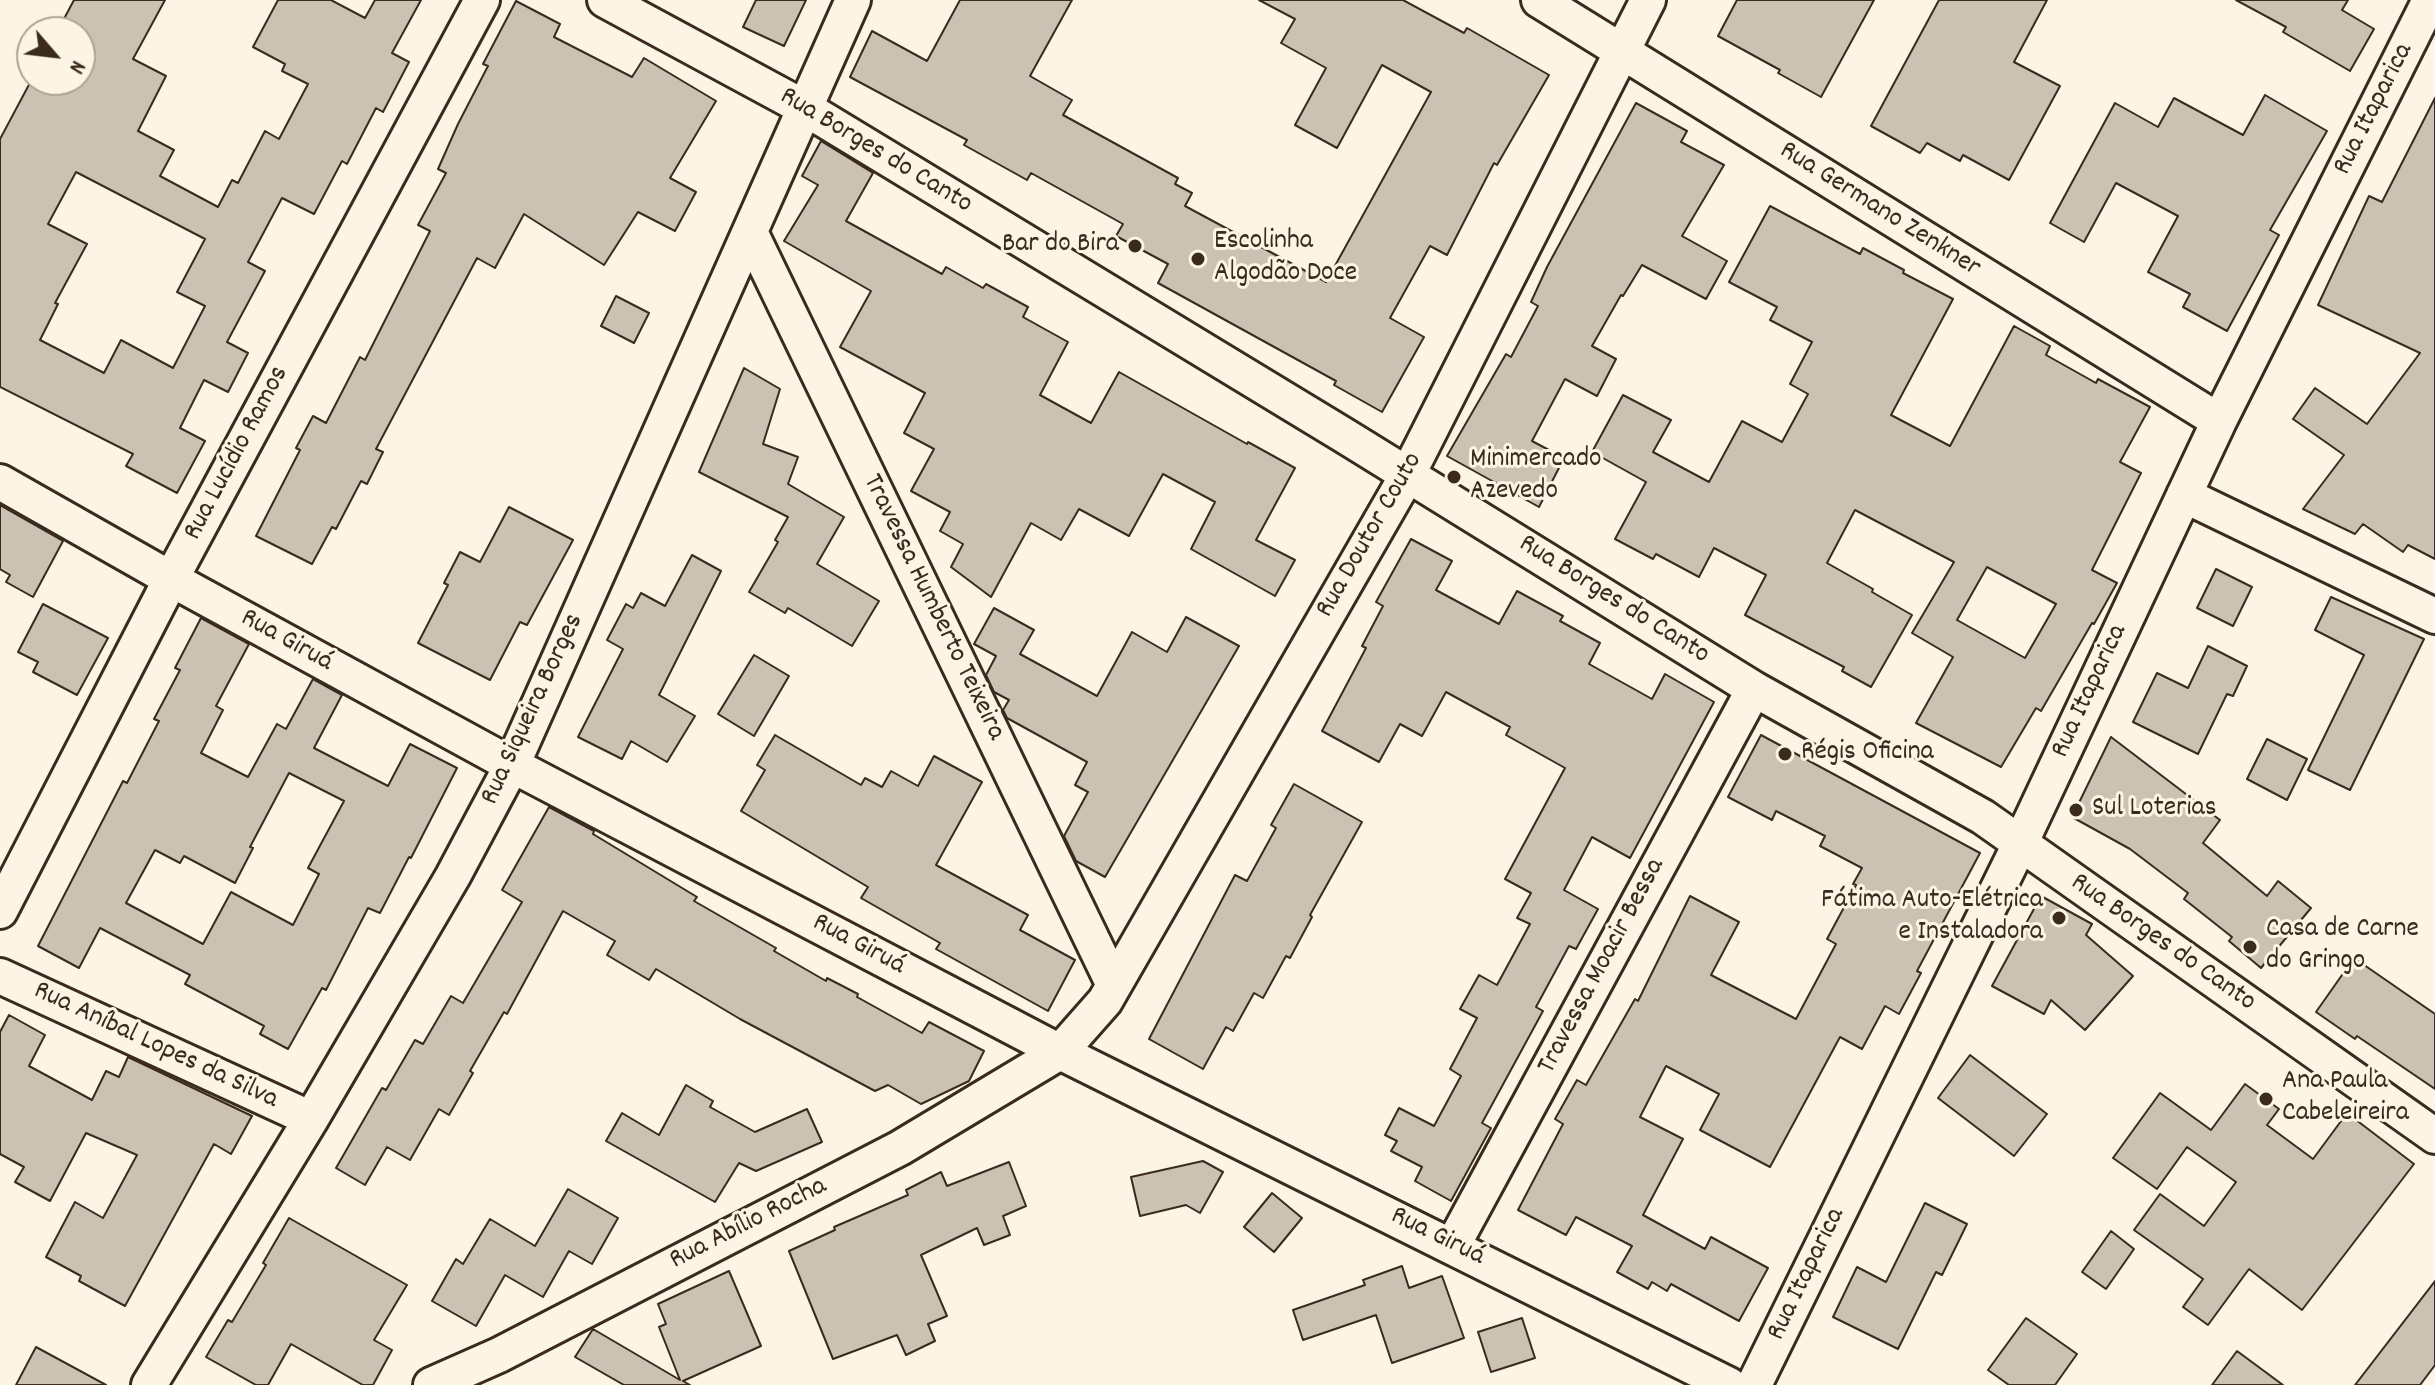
<!DOCTYPE html>
<meta charset="utf-8">
<style>
body{margin:0}
#map{position:relative;width:2435px;height:1385px;overflow:hidden;background:#fcf5e5;font-family:Dekko,sans-serif}
canvas{display:block}
.north{position:absolute;left:16px;top:16px;width:80px;height:80px;box-sizing:border-box;background:#fcf5e5;border:2px solid #afa495;border-radius:50%;rotate:118deg;font-size:22px;font-weight:700;line-height:32px;text-align:center;color:#3b2a1e}
.north::after{content:'';display:block;margin:auto;width:28px;height:36px;background:#3b2a1e;clip-path:polygon(50% 0,100% 100%,50% 72%,0 100%)}
</style>
<div id="map">
<canvas width="2435" height="1385"></canvas>
<div class="north">N</div>
</div>
<script>
const g = document.querySelector('canvas').getContext('2d');
g.lineJoin = 'round';
function fillPath(path, color) {
  g.fillStyle = color;
  g.fill(path, 'evenodd');
}
function shape(rows) {
  const path = new Path2D();
  for (const r of rows) {
    path.moveTo(r[0], r[1]);
    for (let i = 2; i < r.length; i += 2) path.lineTo(r[i], r[i + 1]);
  }
  return path;
}
function trace(path, color, width, dash) {
  g.strokeStyle = color;
  g.lineWidth = width;
  g.lineCap = dash ? 'butt' : 'round';
  g.setLineDash(dash || []);
  g.stroke(path);
}
function write(font, color, halo, rows, align = 'center') {
  g.font = font + ' Dekko,sans-serif';
  g.lineWidth = 6;
  g.setLineDash([]);
  g.textBaseline = 'middle';
  g.strokeStyle = halo;
  g.fillStyle = color;
  for (const [text, x, y, turn = 0] of rows) {
    g.save();
    g.translate(x, y);
    g.rotate((+turn || 0) * Math.PI / 180);
    g.textAlign = isNaN(turn) ? turn : align;
    if (halo) g.strokeText(text, 0, 0);
    g.fillText(text, 0, 0);
    g.restore();
  }
}
const building = shape([
 [74,0,165,0,133,59,166,76,138,131,174,150,160,176,218,207,232,180,238,183,265,131,279,139,308,84,282,71,285,64,253,47,278,0,331,0,365,18,375,0,421,0,392,53,409,62,383,112,376,108,347,164,342,161,314,214,282,198,248,262,265,271,227,342,248,353,228,392,204,380,180,428,205,441,177,493,126,466,133,454,0,387,0,139,32,79,80,80,80,32,57,32,74,0],
 [76,172,205,239,177,292,205,306,173,368,121,340,104,373,40,340,58,304,55,303,87,244,48,224,76,172],
 [756,0,806,0,784,46,743,27,756,0],
 [960,0,1072,0,1030,76,1072,100,1063,115,1178,178,1175,184,1192,193,1185,206,1326,282,1431,92,1382,65,1337,148,1295,125,1326,68,1281,43,1295,19,1259,0,1403,0,1464,33,1467,28,1549,75,1497,165,1494,163,1447,255,1430,246,1390,318,1424,337,1382,412,1334,385,1336,381,1158,283,1168,264,1116,236,1123,224,1031,173,1027,180,964,145,967,140,850,77,872,31,927,61,960,0],
 [1737,0,1874,0,1821,97,1778,73,1780,70,1718,36,1737,0],
 [1939,0,2047,0,2014,62,2060,86,2009,180,1963,155,1960,161,1927,143,1920,153,1871,126,1939,0],
 [2236,0,2348,0,2342,10,2374,29,2350,71,2283,32,2286,27,2236,0],
 [516,1,560,24,554,37,632,77,644,58,716,101,670,178,696,192,675,231,638,212,604,265,524,214,495,268,477,258,376,449,383,452,367,484,361,481,336,529,332,527,312,564,256,536,300,450,296,448,313,416,326,423,360,357,365,360,430,231,418,225,446,173,438,169,458,124,488,66,483,64,516,1],
 [2265,95,2327,131,2270,230,2279,235,2227,331,2183,307,2190,294,2148,272,2178,216,2116,183,2084,242,2050,223,2115,103,2158,127,2174,98,2243,135,2265,95],
 [2435,98,2435,559,2408,545,2403,552,2363,524,2355,534,2303,509,2344,455,2293,419,2315,388,2367,424,2420,353,2318,305,2369,196,2382,202,2435,98],
 [1636,103,1687,131,1681,142,1724,165,1682,236,1727,261,1706,299,1642,265,1623,296,1621,295,1592,346,1616,359,1597,396,1565,379,1532,441,1564,458,1539,507,1447,456,1506,354,1511,357,1538,306,1531,302,1547,267,1636,103],
 [821,141,873,173,846,221,942,274,946,267,983,288,986,284,1028,307,1023,317,1068,342,1040,395,1091,423,1119,372,1247,444,1248,442,1295,468,1256,540,1295,560,1275,596,1191,549,1215,502,1163,474,1129,536,1079,509,1061,540,1031,523,991,597,951,567,963,544,940,531,950,512,911,491,934,449,904,433,925,393,840,347,871,291,784,241,818,185,802,176,821,141],
 [1770,206,1860,254,1863,248,1904,270,1903,273,1953,299,1891,415,1950,446,2014,326,2050,346,2046,355,2096,383,2098,379,2150,407,2120,462,2141,473,2092,570,2117,583,2094,624,2092,623,2041,711,2036,708,2001,767,1916,723,1953,657,1912,633,1954,562,1855,510,1827,563,1873,589,1872,592,1912,615,1871,687,1842,671,1844,667,1745,615,1766,575,1714,548,1699,577,1656,554,1653,559,1615,539,1646,482,1592,452,1623,395,1671,420,1653,452,1709,482,1742,421,1782,442,1808,394,1790,384,1812,342,1770,320,1777,307,1729,282,1770,206],
 [1987,567,2056,604,2025,658,1957,620,1987,567],
 [616,296,649,313,634,343,601,326,616,296],
 [744,368,780,389,763,444,798,457,788,484,844,517,817,564,879,601,852,646,788,608,785,613,749,592,778,542,775,540,788,517,699,472,744,368],
 [0,505,63,541,33,597,6,582,10,575,0,569,0,505],
 [509,507,573,540,527,625,520,622,490,680,418,643,448,585,444,583,460,552,480,562,509,507],
 [1411,539,1452,561,1436,590,1499,624,1517,591,1563,616,1560,621,1600,643,1589,664,1652,699,1665,674,1714,702,1630,858,1592,837,1564,890,1598,909,1576,949,1569,946,1536,1007,1543,1011,1482,1123,1491,1128,1451,1201,1415,1181,1422,1167,1391,1151,1397,1141,1385,1135,1399,1108,1434,1126,1461,1076,1450,1069,1477,1018,1460,1009,1479,975,1497,985,1530,924,1517,918,1531,893,1505,879,1565,768,1506,735,1510,727,1446,692,1422,736,1400,724,1379,762,1322,731,1366,648,1362,646,1383,606,1376,602,1411,539],
 [692,555,721,571,659,695,695,716,667,762,631,741,622,759,578,737,623,649,607,640,626,604,633,608,641,593,665,606,692,555],
 [2216,569,2252,587,2233,626,2197,608,2216,569],
 [2331,597,2424,639,2350,790,2308,770,2364,655,2315,630,2331,597],
 [43,604,108,638,77,695,33,672,38,662,18,652,43,604],
 [994,608,1034,630,1020,654,1097,696,1132,632,1167,652,1186,617,1239,646,1105,877,1076,861,1064,836,1088,792,1075,785,1087,762,1007,718,1003,710,1009,700,994,692,986,675,996,656,974,644,994,608],
 [201,618,249,644,216,706,223,710,201,753,248,777,277,724,286,729,313,679,342,695,314,748,388,786,410,744,457,768,411,858,409,857,380,913,368,908,326,990,322,988,288,1049,260,1034,264,1026,185,984,190,975,100,928,79,968,38,946,123,781,127,783,159,721,154,719,180,670,175,668,201,618],
 [289,773,344,801,308,868,319,874,293,925,231,892,203,944,126,903,155,850,180,863,184,856,235,883,253,848,250,847,289,773],
 [2208,646,2247,666,2233,696,2227,694,2198,754,2133,722,2157,673,2188,688,2208,646],
 [754,655,789,676,754,736,718,714,754,655],
 [775,735,861,785,865,778,882,787,891,771,918,786,934,756,982,782,936,865,1028,915,1020,930,1075,960,1048,1011,936,949,940,943,861,898,868,887,741,811,765,770,757,765,775,735],
 [1761,735,1980,853,1917,971,1921,973,1899,1014,1885,1006,1862,1049,1840,1037,1770,1167,1700,1130,1719,1094,1666,1066,1640,1117,1683,1139,1643,1215,1705,1249,1711,1237,1768,1268,1739,1321,1671,1284,1667,1291,1652,1282,1648,1289,1617,1272,1632,1246,1576,1217,1566,1235,1518,1210,1563,1124,1555,1119,1577,1080,1586,1085,1635,999,1638,1001,1690,896,1739,922,1711,975,1796,1019,1836,944,1827,939,1856,885,1853,884,1862,868,1820,846,1825,836,1776,811,1772,820,1728,797,1761,735],
 [2111,737,2220,820,2203,843,2267,896,2278,881,2311,908,2261,968,2229,941,2232,937,2184,899,2188,893,2130,849,2072,817,2111,737],
 [2267,739,2307,759,2287,800,2247,779,2267,739],
 [1294,784,1362,822,1310,915,1312,917,1290,958,1286,956,1263,998,1254,993,1233,1031,1226,1027,1203,1069,1149,1039,1235,875,1247,881,1276,828,1271,825,1294,784],
 [549,807,594,831,593,834,697,897,694,901,776,948,774,951,826,981,827,978,858,994,857,997,922,1033,929,1022,984,1051,969,1081,921,1104,888,1085,875,1091,740,1019,656,969,649,980,607,955,615,941,563,911,507,1014,504,1012,470,1071,473,1073,449,1115,439,1109,410,1160,387,1147,365,1185,336,1168,382,1088,386,1090,415,1040,423,1044,451,996,463,1003,522,902,502,890,549,807],
 [2041,896,2092,924,2086,935,2133,976,2085,1030,2051,1000,2044,1014,1992,986,2041,896],
 [2354,958,2435,1014,2435,1089,2357,1036,2355,1039,2316,1012,2354,958],
 [9,1015,45,1035,29,1066,92,1100,106,1071,119,1077,128,1057,252,1116,231,1154,214,1144,125,1306,79,1281,81,1276,46,1257,75,1202,103,1218,137,1155,86,1133,50,1201,15,1182,24,1167,0,1154,0,1032,9,1015],
 [1970,1055,2047,1114,2014,1156,1938,1098,1970,1055],
 [2245,1084,2279,1109,2267,1125,2313,1159,2347,1113,2414,1164,2302,1310,2249,1269,2208,1325,2183,1307,2203,1279,2134,1230,2160,1194,2204,1226,2236,1182,2187,1147,2157,1189,2113,1158,2160,1093,2211,1130,2245,1084],
 [686,1085,713,1101,710,1107,755,1132,807,1109,822,1142,756,1171,739,1163,715,1202,606,1141,622,1113,659,1135,686,1085],
 [1203,1161,1223,1172,1200,1213,1186,1205,1140,1216,1131,1177,1203,1161],
 [1009,1162,1026,1206,1003,1216,1010,1235,984,1245,977,1228,921,1255,947,1316,928,1324,935,1341,906,1355,897,1335,833,1359,789,1251,835,1230,834,1227,908,1195,906,1190,941,1172,947,1186,1009,1162],
 [568,1189,618,1218,592,1264,569,1251,543,1297,505,1275,476,1326,432,1301,456,1259,463,1264,490,1219,535,1246,568,1189],
 [1272,1193,1302,1218,1274,1252,1244,1227,1272,1193],
 [1925,1203,1967,1224,1942,1275,1936,1272,1898,1349,1833,1317,1857,1267,1886,1282,1925,1203],
 [289,1218,407,1285,374,1340,392,1350,373,1385,363,1385,291,1344,268,1385,256,1385,206,1357,228,1320,232,1322,266,1265,263,1263,289,1218],
 [2111,1231,2134,1249,2106,1289,2082,1272,2111,1231],
 [1402,1266,1409,1288,1442,1276,1464,1338,1392,1363,1376,1315,1303,1340,1293,1310,1365,1285,1363,1280,1402,1266],
 [729,1271,761,1346,683,1381,690,1385,624,1385,575,1357,593,1329,680,1380,659,1327,666,1324,658,1304,729,1271],
 [2435,1281,2435,1365,2420,1385,2355,1385,2435,1281],
 [1522,1318,1535,1358,1491,1372,1478,1332,1522,1318],
 [2026,1318,2077,1354,2055,1385,2009,1385,1988,1370,2026,1318],
 [36,1347,106,1385,16,1385,36,1347],
 [2237,1351,2283,1385,2212,1385,2237,1351]
]);
fillPath(building, '#ccc2b3');
trace(building, '#3b2a1e', 2);
const minor = shape([
 [605,0,803,107,1345,436,1754,689,1983,817,2435,1136],
 [1539,0,2219,421],
 [750,232,1113,983],
 [0,482,171,579,512,765,1060,1052,1729,1385],
 [2184,495,2435,616],
 [0,911,171,579,482,0],
 [0,976,311,1119],
 [1453,1245,1754,689],
 [149,1385,311,1119,453,876,512,765,853,0],
 [431,1385,499,1355,900,1148,1060,1052,1105,1001,1408,474,1648,0],
 [1754,1385,2021,842,2219,421,2430,0]
]);
trace(minor, '#3b2a1e', 40);
trace(minor, '#fcf5e5', 34);
for (const [x, y, r, color] of [
 [1135,246,8,"#3b2a1e"],
 [1198,259,8,"#3b2a1e"],
 [1454,477,8,"#3b2a1e"],
 [1785,754,8,"#3b2a1e"],
 [2076,810,8,"#3b2a1e"],
 [2059,918,8,"#3b2a1e"],
 [2250,947,8,"#3b2a1e"],
 [2266,1099,8,"#3b2a1e"]
]) {
  const dot = new Path2D();
  dot.arc(x, y, r, 0, 2 * Math.PI);
  g.fillStyle = color;
  g.fill(dot);
  trace(dot, '#fcf5e5', 3);
}
write('28px', '#3b2a1e', '#fcf5e5', [
 ["Rua Itaparica",2375,110,-63],
 ["Rua Borges do Canto",875,152,31],
 ["Rua Germano Zenkner",1879,211,32],
 ["Rua Lucídio Ramos",238,454,-62],
 ["Rua Doutor Couto",1371,536,-60],
 ["Rua Borges do Canto",1613,601,32],
 ["Travessa Humberto Teixeira",932,608,64],
 ["Rua Giruá",286,642,29],
 ["Rua Itaparica",2091,692,-65],
 ["Rua Siqueira Borges",534,710,-65],
 ["Rua Borges do Canto",2162,944,35],
 ["Rua Giruá",858,946,28],
 ["Travessa Moacir Bessa",1603,967,-62],
 ["Rua Aníbal Lopes da Silva",155,1047,25],
 ["Rua Abílio Rocha",749,1225,-27],
 ["Rua Giruá",1437,1238,26],
 ["Rua Itaparica",1808,1275,-64]
]);
write('28px', '#3b2a1e', '#fcf5e5', [
 ["Escolinha",1214,243],
 ["Algodão Doce",1214,275],
 ["Bar do Bira",1119,246,"right"],
 ["Minimercado",1470,461],
 ["Azevedo",1470,493],
 ["Régis Oficina",1801,754],
 ["Sul Loterias",2092,810],
 ["Fátima Auto-Elétrica",2043,902,"right"],
 ["e Instaladora",2043,934,"right"],
 ["Casa de Carne",2266,931],
 ["do Gringo",2266,963],
 ["Ana Paula",2282,1083],
 ["Cabeleireira",2282,1115]
], 'left');
</script>
